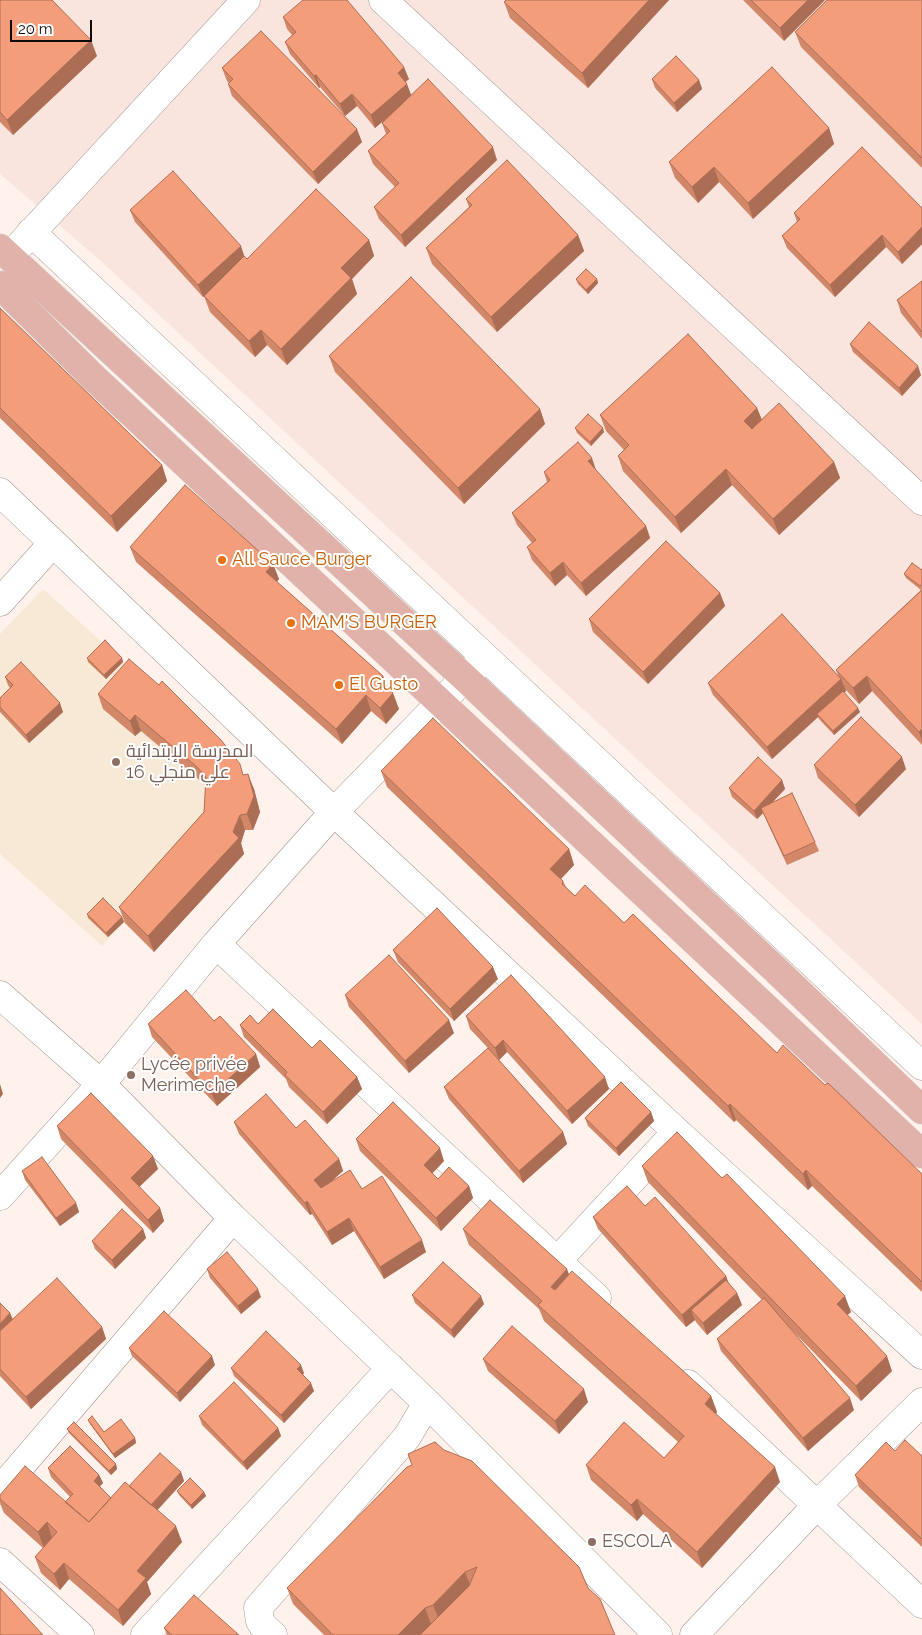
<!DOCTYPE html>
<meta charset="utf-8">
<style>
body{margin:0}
#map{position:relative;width:922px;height:1635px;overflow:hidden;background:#fff2ed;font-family:Raleway,sans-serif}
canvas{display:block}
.scale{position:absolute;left:10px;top:20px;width:82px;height:22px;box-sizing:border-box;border:2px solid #0f0b09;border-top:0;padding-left:6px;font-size:15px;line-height:18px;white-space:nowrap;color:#0f0b09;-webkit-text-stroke:4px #fff;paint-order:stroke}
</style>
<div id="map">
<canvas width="922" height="1635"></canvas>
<div class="scale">20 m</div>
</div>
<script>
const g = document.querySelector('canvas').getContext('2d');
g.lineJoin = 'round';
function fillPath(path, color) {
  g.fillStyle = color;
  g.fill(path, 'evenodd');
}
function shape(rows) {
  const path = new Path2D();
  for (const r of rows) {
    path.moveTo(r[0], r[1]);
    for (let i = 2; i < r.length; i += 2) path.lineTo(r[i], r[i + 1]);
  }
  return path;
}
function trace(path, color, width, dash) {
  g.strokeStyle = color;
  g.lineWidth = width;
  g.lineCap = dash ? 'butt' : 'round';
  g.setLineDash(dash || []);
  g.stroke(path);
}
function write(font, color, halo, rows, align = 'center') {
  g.font = font + ' Raleway,Cairo,sans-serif';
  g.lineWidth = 4;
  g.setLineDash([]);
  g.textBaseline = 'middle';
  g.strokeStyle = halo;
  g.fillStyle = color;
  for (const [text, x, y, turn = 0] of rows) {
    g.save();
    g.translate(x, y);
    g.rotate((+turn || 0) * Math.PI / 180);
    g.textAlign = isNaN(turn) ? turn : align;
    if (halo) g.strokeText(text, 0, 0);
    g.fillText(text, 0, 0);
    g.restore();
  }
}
fillPath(shape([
 [0,0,922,0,922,1024,103,263,0,174]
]), '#f9e5dd');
fillPath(shape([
 [43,589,221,749,241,774,145,938,123,923,102,946,0,854,0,634]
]), '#f7e9d5');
const minor = shape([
 [383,0,922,501],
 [31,232,922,1066],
 [20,245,246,0],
 [0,492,334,812,677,1132,922,1355],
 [0,602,53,543],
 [216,944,597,1298],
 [0,995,101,1084,233,1218,427,1403,658,1635],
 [0,1196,101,1084,216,944,334,812,480,662],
 [558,1260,667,1142],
 [688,1384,922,1604],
 [0,1490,233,1218],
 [0,1562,80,1635],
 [145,1635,391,1368],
 [273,1635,264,1627,260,1621,258,1608,407,1437,427,1403],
 [694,1635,817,1505,922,1402]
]);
const major = shape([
 [0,248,465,678,778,972,922,1110],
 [0,285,93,377,922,1154]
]);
trace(minor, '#a09490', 29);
trace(major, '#d4d3d3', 29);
trace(minor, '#fff', 28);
trace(major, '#e1b2a9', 28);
fillPath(shape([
 [0,0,97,56,13,135,0,122],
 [506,0,669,0,588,88,510,18,504,2],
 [743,0,825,0,784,41],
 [922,0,922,168,801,47,795,32],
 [283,17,409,79,405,82,411,95,497,160,405,247,379,219,374,207,395,187,373,164,368,151,386,134,382,123,391,114,375,128,357,106,345,116,320,87,319,88,290,54,285,42,292,35,287,29],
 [222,68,362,142,318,184,232,96,228,84,229,83,227,81],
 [652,79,699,80,702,89,677,112,655,88],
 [829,128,834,144,753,219,719,182,698,203,675,178,669,162],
 [466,199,578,235,584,251,497,332,432,264,426,248,469,207],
 [922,208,922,244,902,264,886,247,835,297,787,248,782,236,797,222,794,213],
 [130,210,244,257,247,259,369,240,374,256,352,279,357,294,287,365,267,345,255,357,210,312,204,296,214,287,203,297,135,222],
 [576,279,597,279,598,283,588,294,578,284],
 [922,281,922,339,901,313,897,300],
 [0,308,162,465,167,481,117,532,0,418],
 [850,344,921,375,902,396,853,352],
 [329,356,540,409,545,424,464,504,335,372],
 [757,408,762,420,834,462,840,478,779,535,732,485,681,533,623,471,618,456,624,450,606,431,600,415],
 [575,428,604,432,591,446,577,433],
 [596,470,646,526,650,538,586,596,567,575,555,586,532,560,527,547,532,543,517,525,512,513,547,482,544,472],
 [130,547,273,564,279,579,277,582,383,676,388,688,399,709,386,724,371,711,342,744,136,562],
 [922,570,922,745,872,691,859,704,845,689,846,691,844,693,860,712,834,735,819,719,818,717,772,759,713,695,708,683,838,675,836,670,921,590,906,578,904,574],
 [720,593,725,606,648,684,593,632,589,619],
 [87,658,122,658,123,662,106,679,88,662],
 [5,677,63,712,29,743,0,712,0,698,10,688,8,685],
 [98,694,244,775,254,789,260,812,253,830,245,830,241,843,244,854,154,952,125,923,119,907,204,812,206,787,202,782,141,731,135,736,103,709],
 [814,765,906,769,859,817,818,778],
 [381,771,569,849,574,865,561,879,563,881,566,887,575,896,624,923,777,1053,825,1085,922,1174,922,1292,812,1186,808,1190,736,1120,734,1122,387,787],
 [782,780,785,789,773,802,815,842,819,851,787,865,763,813,757,819,732,797,729,788],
 [87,914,122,917,124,922,108,937,88,918],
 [393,950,498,979,454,1021,398,962],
 [345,995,454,1033,409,1073,349,1007],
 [466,1016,609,1089,572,1124,507,1052,499,1060,563,1132,567,1144,523,1183,449,1099,444,1087,488,1048,470,1029],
 [214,1021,256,1054,260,1067,217,1106,152,1037,148,1024],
 [258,1024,312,1048,357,1077,362,1089,327,1124,289,1087,286,1079,244,1037,240,1025],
 [651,1112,654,1121,619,1156,588,1126,585,1118],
 [234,1122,296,1128,339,1159,343,1171,330,1183,362,1189,426,1252,384,1279,354,1231,332,1245,312,1214,310,1215,239,1134],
 [57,1126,153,1156,158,1169,139,1187,160,1208,164,1221,153,1233,61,1139],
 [356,1139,444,1161,432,1173,438,1179,469,1186,473,1198,441,1231,360,1151],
 [642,1166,851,1312,847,1315,892,1371,861,1401,783,1321,854,1410,808,1451,721,1351,717,1339,762,1300,648,1182],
 [22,1171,76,1203,79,1212,60,1226,25,1180],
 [645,1206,726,1276,728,1283,737,1293,742,1305,707,1335,696,1322,695,1320,686,1327,598,1229,593,1217],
 [143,1229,146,1238,115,1269,95,1249,92,1241],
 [463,1229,569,1274,711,1396,717,1412,716,1414,780,1482,702,1568,643,1514,637,1521,591,1480,586,1465,664,1458,678,1442,544,1321,539,1309,469,1245],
 [207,1269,261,1297,241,1314,210,1278],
 [412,1295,484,1304,454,1338,415,1303],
 [0,1303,10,1313,13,1319,102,1327,106,1339,31,1409,0,1376],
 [129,1348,215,1365,180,1402,132,1356],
 [483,1359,588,1402,559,1434,488,1371],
 [231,1368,304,1373,303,1375,314,1391,284,1423,234,1376],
 [199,1416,278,1428,281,1436,247,1470,202,1425],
 [88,1420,104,1432,135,1438,136,1443,115,1458,90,1424],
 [67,1429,116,1464,117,1469,111,1475,69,1433],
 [444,1450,579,1567,432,1623,420,1635,324,1635,293,1604,287,1588,412,1465,408,1454],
 [895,1451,922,1456,922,1547,859,1487,855,1475],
 [48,1468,99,1475,103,1483,100,1486,111,1498,129,1486,181,1472,184,1481,157,1510,182,1542,147,1582,151,1594,123,1626,69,1579,60,1590,41,1573,35,1557,43,1548,4,1513,0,1503,0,1495,65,1502,70,1497,51,1477],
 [177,1491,204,1492,206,1496,192,1509,179,1495],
 [164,1628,239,1635,167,1635]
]), '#d28769');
fillPath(shape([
 [649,0,669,0,588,88,582,73],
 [808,0,825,0,784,41,780,28],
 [91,40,97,56,13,135,7,120],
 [404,67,409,79,402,85,398,73],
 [316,75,320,87,319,88,314,76],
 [699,80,702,89,677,112,674,103],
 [407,84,412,97,375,128,371,115],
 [352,94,357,106,345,116,340,104],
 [829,128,834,144,753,219,748,203],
 [357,129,362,142,318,184,313,172],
 [493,147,497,160,405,247,401,235],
 [714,167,719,182,698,203,692,187],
 [922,227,922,244,902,264,898,252],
 [578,235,584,251,497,332,491,317],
 [882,235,886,247,835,297,830,285],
 [369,240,374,256,352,279,357,294,287,365,281,349,341,268],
 [241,246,245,258,203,297,198,285],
 [597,279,598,283,588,294,586,290],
 [261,330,267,345,255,357,249,341],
 [918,366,921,375,902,396,899,388],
 [757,408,763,423,750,436,744,421],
 [540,409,545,424,464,504,458,488],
 [603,428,604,432,591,446,590,442],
 [592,458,596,470,592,474,588,461],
 [834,462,840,478,779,535,773,519],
 [162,465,167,481,117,532,111,516],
 [726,469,732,485,681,533,675,517],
 [646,526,650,538,586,596,581,583],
 [563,562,567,575,555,586,550,573],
 [273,564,279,579,272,588,266,572],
 [720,593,725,606,648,684,643,672],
 [122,658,123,662,106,679,104,675],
 [383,676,389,692,379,681],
 [867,676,872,691,859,704,853,688],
 [841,679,846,691,819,716,817,714,818,717,772,759,767,747],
 [393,693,399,709,386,724,380,708],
 [366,695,371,711,342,744,336,729],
 [60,703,63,712,29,743,26,735],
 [858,708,860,712,834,735,833,731],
 [135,715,141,731,135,736,130,721],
 [922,729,922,741,919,732],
 [902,757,906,769,859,817,855,805],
 [248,774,254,789,260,812,253,830,247,814],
 [782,780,785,789,763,812,761,808,763,813,757,819,754,811],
 [240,815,245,830,241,843,244,854,154,952,148,936,233,832],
 [569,849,574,865,556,884,550,869],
 [122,917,124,922,108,937,106,933],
 [493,967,498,979,454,1021,450,1009],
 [449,1020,454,1033,409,1073,405,1061],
 [503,1040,507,1052,499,1060,495,1048],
 [256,1054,260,1067,217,1106,212,1094],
 [357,1077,362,1089,327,1124,323,1112],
 [605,1077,609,1089,572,1124,567,1111],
 [0,1084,3,1094,0,1098],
 [730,1104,736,1120,734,1122,728,1106],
 [651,1112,654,1121,619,1156,616,1148],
 [563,1132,567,1144,523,1183,519,1171],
 [440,1148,444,1161,429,1177,424,1165],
 [153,1156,158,1169,135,1191,131,1178],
 [339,1159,343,1171,318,1193,314,1180],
 [806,1170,812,1186,808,1190,803,1174],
 [469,1186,473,1198,441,1231,436,1218],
 [307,1201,312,1214,310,1215,305,1203],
 [76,1203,79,1212,60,1226,56,1218],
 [160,1208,164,1221,153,1233,148,1220],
 [349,1218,354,1231,332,1245,327,1232],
 [143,1229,146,1238,115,1269,112,1260],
 [422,1240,426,1252,384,1279,380,1267],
 [567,1269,573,1285,557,1302,551,1287],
 [726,1276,731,1289,691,1310,695,1320,686,1327,682,1315],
 [258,1289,261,1297,241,1314,238,1306],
 [737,1293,742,1305,707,1335,703,1323],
 [481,1296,484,1304,454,1338,451,1330],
 [845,1296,851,1312,842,1320,837,1304],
 [10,1313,13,1322,0,1336,0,1324],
 [102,1327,106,1339,31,1409,26,1397],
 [212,1356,215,1365,180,1402,177,1393],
 [887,1356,892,1371,861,1401,856,1386],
 [301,1365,304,1373,300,1378,297,1369],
 [311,1383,314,1391,284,1423,281,1415],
 [584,1389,588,1402,559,1434,555,1421],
 [711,1396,717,1412,710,1419,705,1404],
 [850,1398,854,1410,808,1451,803,1438],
 [278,1428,281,1436,247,1470,243,1462],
 [135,1438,136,1443,115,1458,113,1454],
 [116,1464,117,1469,111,1475,109,1471],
 [775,1467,780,1482,702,1568,697,1552],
 [181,1472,184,1481,153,1515,150,1507],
 [99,1475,103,1483,97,1489,94,1481],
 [204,1492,206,1496,192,1509,191,1505],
 [637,1499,643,1514,637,1521,631,1505],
 [47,1522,52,1538,44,1548,38,1532],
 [176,1526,182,1542,147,1582,151,1594,123,1626,118,1610,137,1571],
 [64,1563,69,1579,60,1590,54,1574],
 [465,1572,471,1587,439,1620,433,1605],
 [425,1608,431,1624,420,1635,398,1635]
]), '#ab6e55');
const building = shape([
 [0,0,52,0,91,40,7,120,0,112,0,0],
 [303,0,347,0,404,67,398,73,407,84,371,115,352,94,340,104,316,75,314,76,285,42,296,32,283,17,303,0],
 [506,0,649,0,582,73,504,2,506,0],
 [751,0,808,0,780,28,751,0],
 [827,0,922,0,922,158,795,32,827,0],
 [261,31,357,129,313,172,228,84,233,79,222,68,261,31],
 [676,56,699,80,674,103,652,79,676,56],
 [772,67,829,128,748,203,714,167,692,187,669,162,772,67],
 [428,79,493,147,401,235,374,207,399,183,368,151,390,131,382,123,428,79],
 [862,147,922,208,922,227,898,252,882,235,830,285,782,236,800,219,794,213,862,147],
 [507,160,578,235,491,317,426,248,472,205,466,199,507,160],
 [173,171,241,246,198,285,130,210,173,171],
 [316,189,369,240,341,268,351,278,281,349,261,330,249,341,204,296,244,256,247,259,316,189],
 [586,269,597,279,586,290,576,279,586,269],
 [411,277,540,409,458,488,329,356,411,277],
 [922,281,922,332,897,300,922,281],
 [0,308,162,465,111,516,0,408,0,308],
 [869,322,918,366,899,388,850,344,869,322],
 [688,334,757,408,744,421,752,429,779,403,834,462,773,519,726,469,675,517,618,456,629,445,600,415,688,334],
 [588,414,603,428,590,442,575,428,588,414],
 [578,442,592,458,588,461,646,526,581,583,563,562,550,573,527,547,536,540,512,513,550,480,544,472,578,442],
 [185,485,273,564,266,572,383,676,379,681,393,693,380,708,366,695,336,729,130,547,185,485],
 [666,541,720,593,643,672,589,619,666,541],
 [912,563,922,570,922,584,920,586,904,574,912,563],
 [922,590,922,729,919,732,867,676,853,688,836,670,922,590],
 [782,614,841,679,767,747,708,683,782,614],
 [105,640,122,658,104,675,87,658,105,640],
 [129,659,159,685,162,681,221,740,240,764,243,775,248,774,254,796,247,814,240,815,233,832,239,838,148,936,119,907,204,812,206,777,196,766,135,715,130,721,98,694,129,659],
 [21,662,60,703,26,735,0,707,0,698,13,685,5,677,21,662],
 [843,691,858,708,833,731,817,714,843,691],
 [861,717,902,757,855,805,814,765,861,717],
 [433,718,569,849,550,869,563,881,562,884,575,896,585,885,624,923,633,914,777,1053,783,1045,825,1085,828,1083,922,1174,922,1282,806,1170,803,1174,730,1104,728,1106,381,771,433,718],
 [758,757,782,780,754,811,729,788,758,757],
 [792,793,815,842,784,856,761,808,792,793],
 [103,898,122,917,106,933,87,914,103,898],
 [437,908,493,967,450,1009,393,950,437,908],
 [389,955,449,1020,405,1061,345,995,389,955],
 [511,975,605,1077,567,1111,503,1040,495,1048,466,1016,511,975],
 [186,990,214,1021,220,1016,256,1054,212,1094,148,1024,186,990],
 [273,1009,312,1048,320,1040,357,1077,323,1112,285,1075,287,1072,240,1025,250,1015,258,1024,273,1009],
 [488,1048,563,1132,519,1171,444,1087,488,1048],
 [621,1082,651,1112,616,1148,585,1118,621,1082],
 [91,1093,153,1156,131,1178,160,1208,148,1220,57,1126,91,1093],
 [266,1094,296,1128,305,1120,339,1159,314,1180,321,1188,350,1170,362,1189,382,1176,422,1240,380,1267,349,1218,327,1232,307,1201,305,1203,234,1122,266,1094],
 [393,1102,440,1148,424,1165,438,1179,449,1167,469,1186,436,1218,356,1139,393,1102],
 [677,1132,722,1178,727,1174,845,1296,837,1304,887,1356,856,1386,642,1166,677,1132],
 [42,1157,76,1203,56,1218,22,1171,42,1157],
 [627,1186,645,1206,655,1197,726,1276,682,1315,593,1217,627,1186],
 [490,1200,567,1269,551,1287,555,1290,572,1271,711,1396,705,1404,775,1467,697,1552,637,1499,631,1505,586,1465,624,1422,664,1458,684,1436,538,1305,542,1301,463,1229,490,1200],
 [122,1209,143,1229,112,1260,92,1241,122,1209],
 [227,1252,258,1289,238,1306,207,1269,227,1252],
 [443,1262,481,1296,451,1330,412,1295,443,1262],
 [57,1278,102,1327,26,1397,0,1369,0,1331,57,1278],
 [726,1280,737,1293,703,1323,691,1310,726,1280],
 [764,1298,850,1398,803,1438,717,1339,764,1298],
 [0,1303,10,1313,0,1324,0,1303],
 [164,1311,212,1356,177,1393,129,1348,164,1311],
 [512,1326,584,1389,555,1421,483,1359,512,1326],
 [266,1331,301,1365,297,1369,311,1383,281,1415,231,1368,266,1331],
 [234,1382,278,1428,243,1462,199,1416,234,1382],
 [92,1416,104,1432,121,1419,135,1438,113,1454,88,1420,92,1416],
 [74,1422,116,1464,109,1471,67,1429,74,1422],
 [905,1440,922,1456,922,1539,855,1475,886,1442,895,1451,905,1440],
 [435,1442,444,1450,472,1461,579,1567,588,1588,600,1599,615,1635,420,1635,469,1586,477,1567,465,1572,433,1605,425,1608,398,1635,333,1635,287,1588,407,1467,412,1465,408,1454,435,1442],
 [70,1446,99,1475,94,1481,111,1498,89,1522,65,1502,73,1494,48,1468,70,1446],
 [160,1453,181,1472,151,1505,129,1486,160,1453],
 [25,1466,89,1522,125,1482,176,1526,137,1571,146,1578,118,1610,64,1563,54,1574,35,1557,57,1532,47,1522,38,1532,0,1499,0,1495,25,1466],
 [190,1478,204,1492,191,1505,177,1491,190,1478],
 [0,1588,43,1635,0,1635,0,1588],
 [194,1595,239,1635,172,1635,164,1628,194,1595]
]);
fillPath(building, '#f49d7a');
trace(building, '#ab6e55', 1);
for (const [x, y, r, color] of [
 [222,560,5,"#e8710a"],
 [291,623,5,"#e8710a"],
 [339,685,5,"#e8710a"],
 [116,762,5,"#8d6e63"],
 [131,1075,5,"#8d6e63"],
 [592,1542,5,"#8d6e63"]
]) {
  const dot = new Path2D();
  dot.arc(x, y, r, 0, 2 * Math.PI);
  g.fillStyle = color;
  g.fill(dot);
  trace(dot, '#fff', 2);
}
write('18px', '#c56008', '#fff', [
 ["All Sauce Burger",232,560],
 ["MAM'S BURGER",301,623],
 ["El Gusto",349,685]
], 'left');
write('18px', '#785e54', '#fff', [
 ["المدرسة الإبتدائية",126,752],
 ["علي منجلي 16",126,773],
 ["Lycée privée",141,1065],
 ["Merimeche",141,1086],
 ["ESCOLA",602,1542]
], 'left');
</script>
